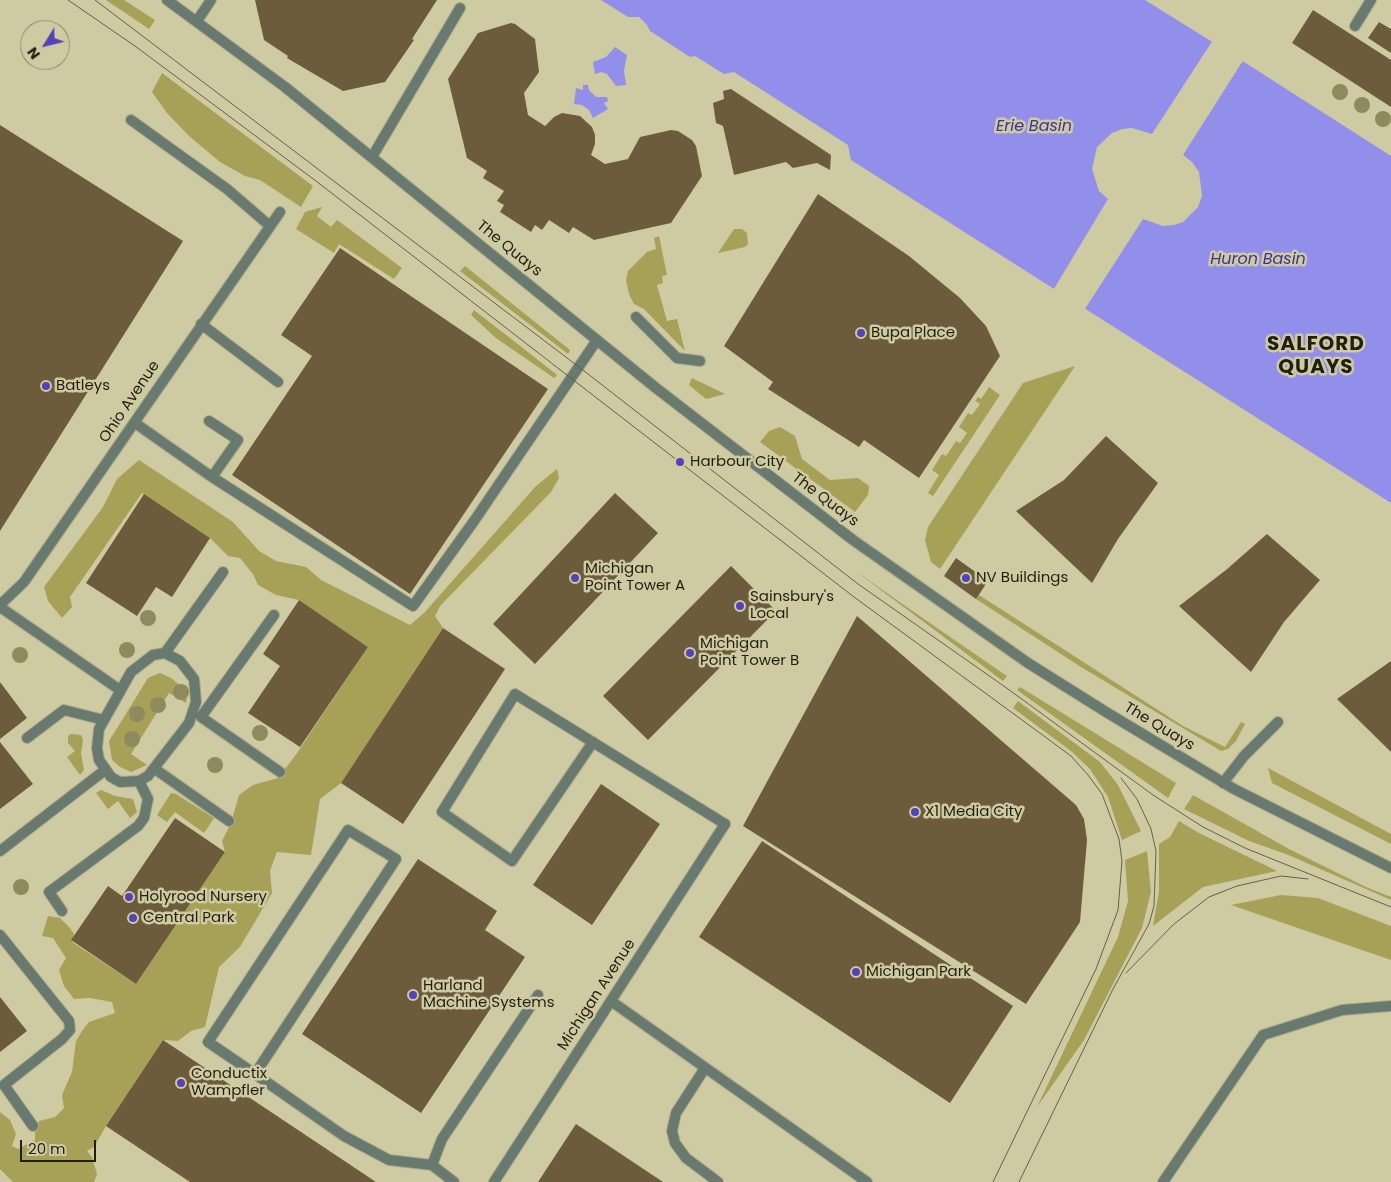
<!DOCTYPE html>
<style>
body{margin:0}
#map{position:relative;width:1391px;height:1182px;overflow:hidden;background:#cecba3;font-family:Poppins,sans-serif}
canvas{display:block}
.north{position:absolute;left:20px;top:20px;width:50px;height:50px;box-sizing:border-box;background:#cecba3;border:1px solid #898668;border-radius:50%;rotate:234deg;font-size:14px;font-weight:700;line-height:20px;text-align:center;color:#211f10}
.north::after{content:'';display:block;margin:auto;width:18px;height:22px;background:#5343ba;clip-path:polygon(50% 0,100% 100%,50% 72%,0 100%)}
.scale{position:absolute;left:20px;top:1140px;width:76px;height:22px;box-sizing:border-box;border:2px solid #211f10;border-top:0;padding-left:6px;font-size:15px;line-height:18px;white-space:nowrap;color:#211f10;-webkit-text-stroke:4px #cecba3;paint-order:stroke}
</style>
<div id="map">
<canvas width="1391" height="1182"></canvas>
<div class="north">N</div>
<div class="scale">20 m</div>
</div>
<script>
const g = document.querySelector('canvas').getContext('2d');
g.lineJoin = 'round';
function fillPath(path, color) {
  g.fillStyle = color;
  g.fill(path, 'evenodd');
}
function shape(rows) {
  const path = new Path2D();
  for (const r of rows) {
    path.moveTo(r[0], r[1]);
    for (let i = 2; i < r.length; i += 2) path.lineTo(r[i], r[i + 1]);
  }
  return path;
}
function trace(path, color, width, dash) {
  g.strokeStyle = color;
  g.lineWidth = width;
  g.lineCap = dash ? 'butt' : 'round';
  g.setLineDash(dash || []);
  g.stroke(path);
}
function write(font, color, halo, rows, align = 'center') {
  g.font = font + ' Poppins,sans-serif';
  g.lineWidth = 5;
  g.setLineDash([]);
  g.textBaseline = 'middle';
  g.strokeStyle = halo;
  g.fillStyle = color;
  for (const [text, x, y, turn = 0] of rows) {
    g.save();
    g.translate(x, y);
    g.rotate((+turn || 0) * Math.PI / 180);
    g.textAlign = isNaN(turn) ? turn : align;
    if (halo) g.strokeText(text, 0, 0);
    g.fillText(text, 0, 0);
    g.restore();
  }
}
fillPath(shape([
 [106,0,124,0,155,20,149,29],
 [162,73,313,186,301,207,260,180,245,176,220,162,189,136,167,113,152,92],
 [322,207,317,216,331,227,337,220,402,268,394,279,339,244,334,253,296,229,305,212],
 [734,229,742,229,747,233,748,244,745,247,718,253],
 [659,236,667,275,662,276,663,283,657,285,667,321,677,319,685,351,644,309,634,304,629,294,626,280,628,271,647,252,656,249,654,238],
 [465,266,570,350,568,354,460,271],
 [474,310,519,345,557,375,554,378,496,338,471,315],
 [1075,366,940,569,931,562,925,540,928,527,1023,383],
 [692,378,725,394,706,399,689,385],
 [989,387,1000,395,933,496,928,493,939,475,932,470,942,454,946,456,956,441,960,443,967,433,959,427,968,413,972,415,980,404,975,401,978,397,981,399],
 [780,427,795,436,802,459,830,480,858,478,869,486,868,495,855,512,760,442,769,431],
 [139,460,233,522,259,551,276,561,306,567,321,580,410,625,425,612,536,486,557,469,559,478,551,492,440,606,435,616,443,628,341,783,320,799,311,855,277,852,270,871,272,893,240,947,219,967,205,1027,191,1031,178,1041,163,1040,106,1126,94,1147,87,1151,92,1157,97,1174,94,1182,13,1182,0,1169,0,1112,10,1120,16,1134,12,1146,18,1149,35,1140,35,1131,39,1121,55,1117,64,1108,62,1095,72,1072,76,1041,82,1031,89,1022,115,1013,112,1002,90,998,74,999,64,986,59,970,66,958,53,938,42,936,48,916,60,918,70,928,74,934,72,942,136,984,225,852,222,841,231,823,239,795,253,785,278,778,295,756,368,647,299,600,276,595,258,585,253,574,240,558,228,556,210,538,142,493,70,597,72,607,62,618,48,601,44,587,103,507,117,479],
 [854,570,924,619,1007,676,1003,681],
 [979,595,1183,726,1225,747,1241,722,1245,724,1236,741,1228,749,1221,751,1081,667,976,599],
 [160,673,171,678,182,687,187,699,186,703,169,693,131,754,147,765,131,772,120,767,112,760,109,741,148,678],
 [1020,687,1176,783,1168,798,1017,690],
 [1018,701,1100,762,1118,785,1141,831,1122,840,1108,797,1090,769,1071,751,1013,708],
 [71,734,81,735,83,740,81,753,84,770,80,775,67,757,75,751,68,743,68,736],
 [1268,768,1391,834,1391,844,1272,783],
 [101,790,115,796,133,799,137,812,130,818,118,801,108,809,96,793],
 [171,793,176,794,214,818,204,833,175,812,167,822,157,815],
 [1193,795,1289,849,1366,887,1391,897,1391,900,1286,854,1249,841,1184,809],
 [1179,821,1199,833,1277,871,1203,887,1153,926,1159,891,1159,844,1170,837],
 [1147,851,1151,892,1142,928,1084,1040,1037,1107,1118,937,1128,901,1125,860],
 [1281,895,1318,898,1391,926,1391,960,1231,905]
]), '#a7a057');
fillPath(shape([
 [601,0,1145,0,1230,53,1391,156,1391,503,851,160,848,145,734,72,724,74,695,56,690,57,650,31,647,25,639,17,628,17],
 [615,47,627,55,624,71,626,85,616,86,607,74,601,72,595,74,593,62,606,57],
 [583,85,588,85,589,90,596,97,607,97,608,101,604,103,608,109,593,118,589,110,582,105,574,104,576,88,583,90]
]), '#918fe9');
fillPath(shape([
 [1213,40,1244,59,1183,155,1192,162,1199,172,1202,196,1198,207,1183,222,1174,225,1163,226,1143,219,1083,312,1052,292,1108,199,1099,191,1092,169,1097,147,1112,133,1122,129,1132,128,1152,134]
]), '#cecba3');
fillPath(shape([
 [255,0,437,0,412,39,414,40,385,82,343,91,287,58,288,56,264,40],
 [1313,10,1391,60,1391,107,1292,43],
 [1379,22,1391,29,1391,53,1368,38],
 [511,23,515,24,535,39,539,72,524,93,528,115,545,126,554,117,562,113,580,116,592,127,595,135,595,144,591,155,605,164,628,159,640,137,671,130,678,131,692,140,696,146,702,176,671,223,594,240,573,227,569,233,549,220,542,230,535,225,531,232,500,212,504,205,497,201,504,191,483,178,487,171,467,158,448,79,478,33],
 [731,89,831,155,830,170,817,163,793,168,786,162,734,175,723,126,716,123,713,103,724,99,723,91],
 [0,125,183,241,0,531],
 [818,194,909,256,960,298,986,326,1000,356,919,478,864,440,859,447,768,389,773,382,724,346],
 [340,248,548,389,410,594,232,475,312,356,281,335],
 [1106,436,1158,483,1118,539,1092,583,1016,511,1064,480],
 [615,493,658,533,535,664,493,624],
 [144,494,210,538,172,597,156,587,137,616,86,583],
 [1267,534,1320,580,1284,622,1251,672,1179,606,1226,570],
 [956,558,988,581,976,599,944,576],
 [731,566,776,611,648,740,603,696],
 [299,600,368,647,300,747,248,713,280,666,263,654],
 [857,616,1076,805,1084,819,1087,840,1080,922,1026,1004,743,826],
 [443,628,505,669,403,824,341,783],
 [1391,661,1391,752,1337,699],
 [0,682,27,718,0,739],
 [0,742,33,784,0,809],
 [601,784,660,824,592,925,533,885],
 [175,818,225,852,136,984,71,940,108,886,122,896],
 [762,841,1013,1006,950,1103,699,937],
 [418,859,497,911,485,930,525,957,421,1113,302,1034],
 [0,997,27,1031,0,1052],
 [163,1040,376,1182,190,1182,106,1126],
 [576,1124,663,1182,538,1182]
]), '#6d5c3b');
const lane = shape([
 [197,21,211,0],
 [131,120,227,189,270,226],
 [372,157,460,8],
 [636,317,677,358,700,361],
 [201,324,278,382],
 [209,421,238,440,212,477],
 [135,423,212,477,413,606,474,521,597,340],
 [27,738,64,710,104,720],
 [593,742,512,861,442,812,515,694,725,824],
 [1223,783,1244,756,1278,722],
 [62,911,49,892,138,826,144,818,148,799,139,781],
 [0,935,69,1021,70,1030,62,1039,4,1085,33,1126],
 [611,1001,867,1182],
 [705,1068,676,1113,672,1131,675,1143,686,1158,718,1182],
 [255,1074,396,859,348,830,208,1042,255,1074,344,1136,389,1160,432,1165,454,1182],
 [432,1165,442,1139,538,995],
 [1163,1182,1263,1035,1342,1010,1391,1006]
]);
const street = shape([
 [167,0,285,87,656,388,853,540,1028,663,1106,712,1234,789,1391,868],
 [1355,26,1371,0],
 [0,605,24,582,280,212],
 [0,607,120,690],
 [274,615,201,717,280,772],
 [165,653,180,661,194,679,196,702,189,723,148,776,139,781,120,782,111,777,99,760,97,748,99,729,131,672,153,655,165,653],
 [165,653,223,572],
 [155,769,229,821],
 [0,851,105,770],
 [494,1182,725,824]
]);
trace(lane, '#aba986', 12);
trace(street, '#aba986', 12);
trace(lane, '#687970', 10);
trace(street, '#687970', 10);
trace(shape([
 [68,0,135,46,316,181,854,597,1048,739,1071,756,1088,775,1102,794,1119,839,1122,861,1118,910,1096,969,993,1182],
 [95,0,579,367,858,584,1008,689,1153,795,1203,827,1245,848,1391,907],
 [1126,973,1174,924,1209,897,1237,886,1281,876,1308,879],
 [1019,1182,1113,989,1149,924,1154,906,1156,851,1151,829,1137,799,1121,778]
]), '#636148', 1);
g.fillStyle = '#8d8a5f';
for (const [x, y] of [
 [1340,92],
 [1362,105],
 [1383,119],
 [148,618],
 [127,650],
 [20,655],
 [181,692],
 [158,705],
 [137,714],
 [260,733],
 [132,739],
 [215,765],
 [21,887]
]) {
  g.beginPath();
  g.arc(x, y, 8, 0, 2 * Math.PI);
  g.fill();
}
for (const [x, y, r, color] of [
 [861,333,5,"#5343ba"],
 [46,386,5,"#5343ba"],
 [680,462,5,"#5343ba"],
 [575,578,5,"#5343ba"],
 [966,578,5,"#5343ba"],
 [740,606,5,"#5343ba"],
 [690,653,5,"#5343ba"],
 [915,812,5,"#5343ba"],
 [129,897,5,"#5343ba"],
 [133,918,5,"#5343ba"],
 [856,972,5,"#5343ba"],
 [413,995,5,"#5343ba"],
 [181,1083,5,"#5343ba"]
]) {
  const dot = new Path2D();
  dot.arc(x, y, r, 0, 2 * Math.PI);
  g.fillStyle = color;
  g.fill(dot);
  trace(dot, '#cecba3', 2);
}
write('15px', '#211f10', '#cecba3', [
 ["The Quays",509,249,39],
 ["Ohio Avenue",130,402,-56],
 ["The Quays",825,500,37],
 ["The Quays",1159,727,31],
 ["Michigan Avenue",597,995,-57]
]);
write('15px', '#211f10', '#cecba3', [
 ["Bupa Place",871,333],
 ["Batleys",56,386],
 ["Harbour City",690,462],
 ["Michigan",585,569],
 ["Point Tower A",585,586],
 ["NV Buildings",976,578],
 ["Sainsbury's",750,597],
 ["Local",750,614],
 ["Michigan",700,644],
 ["Point Tower B",700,661],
 ["X1 Media City",925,812],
 ["Holyrood Nursery",139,897],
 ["Central Park",143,918],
 ["Michigan Park",866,972],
 ["Harland",423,986],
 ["Machine Systems",423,1003],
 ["Conductix",191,1074],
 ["Wampfler",191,1091]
], 'left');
write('italic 16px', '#403097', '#cecba3', [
 ["Erie Basin",1034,127],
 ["Huron Basin",1258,260]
]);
g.letterSpacing = '1px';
write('bold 20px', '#211f10', '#cecba3', [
 ["SALFORD",1316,345],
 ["QUAYS",1316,368]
]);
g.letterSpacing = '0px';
</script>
